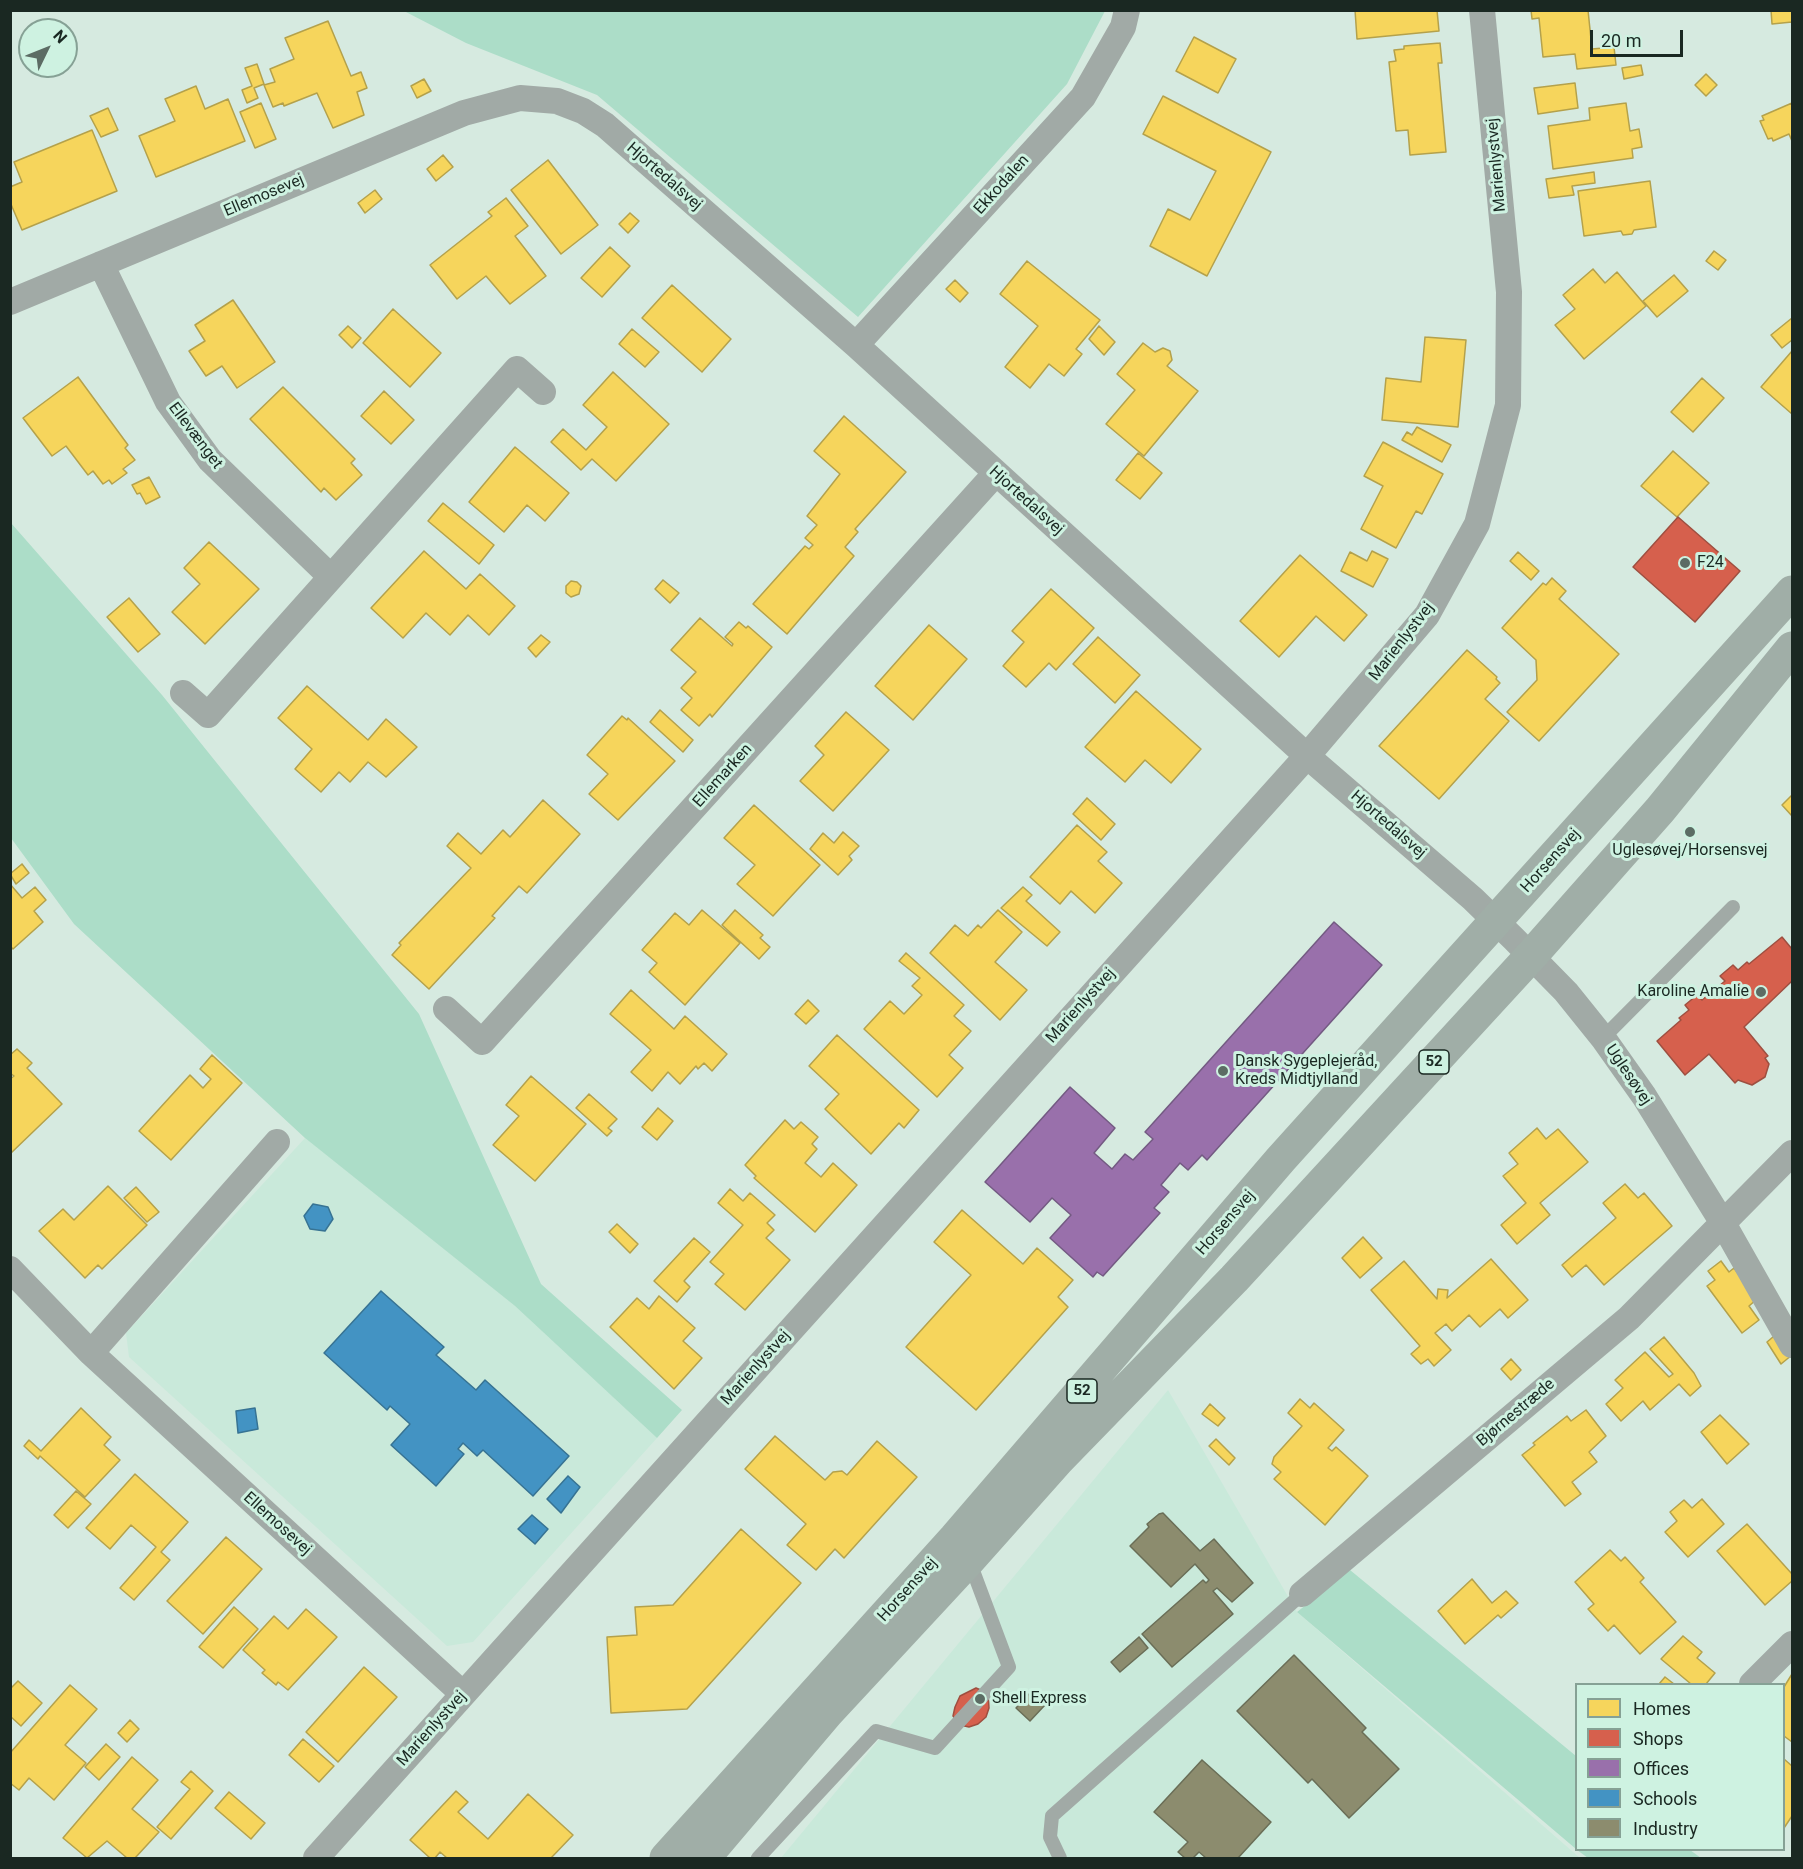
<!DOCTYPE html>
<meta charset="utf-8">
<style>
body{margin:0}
#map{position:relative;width:1803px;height:1869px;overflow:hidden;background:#d6eae0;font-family:Roboto,sans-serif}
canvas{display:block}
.frame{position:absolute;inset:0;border:12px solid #1a2822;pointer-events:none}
.legend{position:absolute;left:1575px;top:1683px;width:210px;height:168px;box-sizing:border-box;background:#cef2e1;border:2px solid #86a195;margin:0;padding:8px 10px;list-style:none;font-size:18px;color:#1a2822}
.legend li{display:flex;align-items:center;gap:12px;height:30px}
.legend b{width:30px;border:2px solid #86a195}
.north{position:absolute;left:18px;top:18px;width:60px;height:60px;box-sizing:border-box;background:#cef2e1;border:2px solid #86a195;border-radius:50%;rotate:47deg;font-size:16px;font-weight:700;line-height:24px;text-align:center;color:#1a2822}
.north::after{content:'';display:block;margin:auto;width:21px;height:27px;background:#5c6c64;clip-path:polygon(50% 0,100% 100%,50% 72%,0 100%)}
.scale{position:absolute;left:1590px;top:30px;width:93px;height:27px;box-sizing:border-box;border:3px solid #1a2822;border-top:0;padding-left:8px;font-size:18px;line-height:21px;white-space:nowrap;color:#1a2822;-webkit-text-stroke:4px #cef2e1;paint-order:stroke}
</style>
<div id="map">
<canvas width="1803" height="1869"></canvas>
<div class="frame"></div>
<ul class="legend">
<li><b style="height:16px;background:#f6d55c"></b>Homes</li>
<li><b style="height:16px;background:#d6604d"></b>Shops</li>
<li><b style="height:16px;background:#9970ab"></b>Offices</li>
<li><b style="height:16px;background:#4393c3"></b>Schools</li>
<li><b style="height:16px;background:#8c8c6e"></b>Industry</li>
</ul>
<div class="north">N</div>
<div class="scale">20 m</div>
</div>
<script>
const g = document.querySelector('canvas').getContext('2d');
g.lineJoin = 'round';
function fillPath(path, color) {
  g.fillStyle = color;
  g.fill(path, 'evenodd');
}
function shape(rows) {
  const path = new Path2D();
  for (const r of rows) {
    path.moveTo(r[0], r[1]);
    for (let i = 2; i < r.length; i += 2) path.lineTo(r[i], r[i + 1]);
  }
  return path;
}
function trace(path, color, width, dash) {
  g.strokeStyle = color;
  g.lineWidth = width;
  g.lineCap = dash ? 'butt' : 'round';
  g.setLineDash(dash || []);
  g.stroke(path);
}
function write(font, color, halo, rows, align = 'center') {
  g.font = font + ' Roboto,sans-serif';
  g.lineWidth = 6;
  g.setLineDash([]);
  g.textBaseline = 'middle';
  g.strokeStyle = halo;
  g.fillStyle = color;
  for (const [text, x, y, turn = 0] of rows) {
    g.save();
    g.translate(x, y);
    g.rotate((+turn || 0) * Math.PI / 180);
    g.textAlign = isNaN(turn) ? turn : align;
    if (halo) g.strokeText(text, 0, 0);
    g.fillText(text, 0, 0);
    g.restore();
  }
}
fillPath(shape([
 [305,1138,515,1306,657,1438,473,1642,447,1646,129,1357,126,1333],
 [1168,1390,1297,1612,1580,1858,781,1858]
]), '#c9e9da');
fillPath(shape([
 [404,11,1105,10,1105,11,1067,84,858,317,597,95,466,43],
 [11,523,162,695,419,1014,541,1284,682,1410,657,1438,515,1306,305,1138,74,924,11,838],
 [1350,1570,1576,1756,1576,1849,1297,1612],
 [1577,1850,1690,1850,1701,1858,1588,1858]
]), '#acddc8');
const homes = shape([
 [1355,10,1437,10,1439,31,1357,39,1355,10],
 [1531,10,1588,10,1592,49,1614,47,1616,65,1577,69,1575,54,1543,57,1539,18,1532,19,1531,10],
 [1771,10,1792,10,1792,22,1772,24,1771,10],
 [328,21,351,76,361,72,367,88,357,92,364,115,333,128,317,93,284,106,283,103,273,107,264,85,275,82,270,69,294,59,285,38,328,21],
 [1194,37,1236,59,1218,93,1176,71,1194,37],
 [1440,43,1442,63,1438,63,1446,152,1410,155,1408,130,1396,131,1389,62,1396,61,1394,50,1404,49,1404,46,1440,43],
 [257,64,264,84,254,88,258,98,247,103,242,90,252,86,245,68,257,64],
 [1641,65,1643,75,1624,79,1622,68,1641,65],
 [1706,74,1717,85,1706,96,1695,85,1706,74],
 [424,79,431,91,417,98,411,86,424,79],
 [1575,83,1578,108,1538,114,1534,88,1575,83],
 [196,86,205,109,228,99,245,141,156,177,139,136,175,121,165,99,196,86],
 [1163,96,1271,152,1207,276,1150,246,1168,209,1190,220,1216,171,1143,134,1163,96],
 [261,103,276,139,255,148,240,112,261,103],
 [1626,103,1630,131,1639,129,1642,147,1632,149,1633,158,1553,169,1548,126,1590,120,1589,108,1626,103],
 [1792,103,1792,141,1789,134,1773,141,1772,138,1768,139,1760,121,1764,120,1762,116,1792,103],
 [108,108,118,130,101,137,90,116,108,108],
 [92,130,117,191,22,230,10,202,10,187,22,182,14,162,92,130],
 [443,155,453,167,436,181,427,169,443,155],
 [548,160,598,225,561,254,511,190,548,160],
 [1594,172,1595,183,1572,186,1574,195,1549,198,1546,179,1594,172],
 [1650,181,1656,227,1634,230,1632,234,1623,235,1621,231,1584,236,1578,191,1650,181],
 [375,190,382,199,365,213,358,203,375,190],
 [506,198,528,226,515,236,546,276,510,304,486,276,457,299,430,265,492,216,488,212,506,198],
 [630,213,639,221,628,233,619,224,630,213],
 [610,247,630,266,602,297,581,278,610,247],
 [1714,251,1726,260,1718,270,1706,261,1714,251],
 [1027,261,1100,320,1076,349,1082,354,1064,376,1049,364,1030,388,1005,367,1038,326,1000,294,1027,261],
 [1593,269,1605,283,1617,272,1646,306,1584,359,1555,325,1575,309,1563,295,1593,269],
 [1674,275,1688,291,1657,317,1643,301,1674,275],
 [955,280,968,293,960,302,946,289,955,280],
 [672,285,731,339,702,372,642,318,672,285],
 [233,300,275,362,237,388,222,366,206,376,189,351,205,341,195,325,233,300],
 [393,309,441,353,410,387,363,343,393,309],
 [1792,318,1792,340,1782,348,1771,335,1792,318],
 [348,326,361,338,352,348,339,335,348,326],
 [1099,326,1115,342,1104,355,1089,339,1099,326],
 [632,329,659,352,645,367,619,344,632,329],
 [1425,337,1466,340,1458,427,1382,420,1386,378,1421,382,1425,337],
 [1143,343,1155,352,1163,348,1170,351,1172,360,1167,366,1198,391,1144,456,1106,424,1135,390,1117,374,1143,343],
 [1792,351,1792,414,1761,387,1792,351],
 [613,372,669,424,616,481,592,459,581,470,551,442,563,429,586,450,607,427,583,405,613,372],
 [78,377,128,445,125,448,135,460,123,469,127,473,112,484,109,480,103,484,93,471,88,475,66,446,52,456,23,418,78,377],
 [1702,378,1724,398,1693,432,1671,412,1702,378],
 [283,387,355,459,351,463,362,475,336,500,324,488,321,492,250,419,283,387],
 [384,391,414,420,391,444,361,416,384,391],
 [844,416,906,472,855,529,858,532,845,547,854,556,787,634,753,604,805,546,809,549,813,545,805,538,817,525,807,516,840,474,814,451,844,416],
 [1417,427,1451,445,1442,462,1402,440,1407,432,1412,435,1417,427],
 [1383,442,1443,474,1422,514,1416,511,1396,548,1361,529,1383,486,1364,476,1383,442],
 [515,447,569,493,545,521,527,505,504,532,469,502,515,447],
 [1673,451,1709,483,1677,517,1641,486,1673,451],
 [1138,453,1162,473,1140,499,1116,480,1138,453],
 [149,477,160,497,146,504,140,493,137,494,132,485,149,477],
 [443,503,494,545,479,564,428,521,443,503],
 [209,542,259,589,205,644,172,612,200,584,184,568,209,542],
 [424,551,466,589,480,574,515,606,489,635,468,615,450,635,426,613,403,638,371,608,424,551],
 [1372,551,1388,559,1373,587,1341,571,1350,552,1367,561,1372,551],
 [1518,552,1539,571,1531,580,1510,561,1518,552],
 [1300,555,1367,615,1344,641,1316,616,1279,657,1240,621,1300,555],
 [1552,578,1566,591,1559,599,1619,654,1539,741,1507,712,1537,680,1536,660,1502,628,1543,583,1546,585,1552,578],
 [663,580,679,593,670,603,655,589,663,580],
 [571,581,577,582,581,586,579,594,571,597,566,593,566,586,571,581],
 [1051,589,1094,628,1056,670,1049,663,1026,687,1003,666,1024,642,1012,631,1051,589],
 [129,598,160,634,138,652,107,617,129,598],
 [700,618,732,646,733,644,725,637,739,622,746,628,748,626,772,647,712,717,710,714,699,726,681,710,692,698,681,688,696,672,671,650,700,618],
 [929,625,967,659,913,720,875,686,929,625],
 [541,635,550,642,536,657,528,648,541,635],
 [1098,637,1140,675,1115,703,1073,664,1098,637],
 [1467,650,1497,677,1496,679,1500,683,1485,699,1509,721,1439,799,1379,746,1467,650],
 [307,686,368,740,386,719,417,747,386,777,368,762,350,782,339,772,321,792,295,769,312,749,278,718,307,686],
 [1136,691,1201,749,1171,783,1145,760,1125,782,1085,747,1136,691],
 [660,710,693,740,683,752,650,722,660,710],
 [846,712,889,750,833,811,800,781,824,755,815,746,846,712],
 [622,716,627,720,628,718,675,761,618,820,589,794,608,774,587,755,622,716],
 [1792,795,1792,816,1782,805,1792,795],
 [1087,798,1115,824,1101,840,1073,814,1087,798],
 [543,800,580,834,527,893,519,886,492,916,495,918,429,989,392,955,401,945,399,943,471,868,447,846,458,833,481,854,503,830,510,837,543,800],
 [754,805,820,865,773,916,737,884,755,865,724,838,754,805],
 [1077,825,1107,852,1098,861,1122,883,1095,913,1071,891,1060,904,1030,877,1077,825],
 [843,832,859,846,849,856,852,860,838,875,810,849,823,833,834,843,843,832],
 [22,864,29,873,16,884,10,874,22,864],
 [10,884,22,898,35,887,46,900,34,911,43,922,13,949,10,946,10,884],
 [1023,887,1032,895,1026,901,1060,932,1047,946,1001,908,1023,887],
 [702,910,740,943,685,1005,649,972,657,963,642,950,675,913,689,925,702,910],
 [735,910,763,935,760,938,770,947,759,959,722,925,735,910],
 [998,910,1022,932,995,962,1027,990,1000,1020,930,953,955,925,968,936,978,925,981,928,998,910],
 [906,953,964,1005,954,1016,971,1031,949,1055,963,1068,937,1097,864,1029,890,1001,904,1014,922,995,912,986,920,978,899,961,906,953],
 [631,990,674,1029,685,1016,727,1054,712,1071,704,1063,698,1069,696,1066,680,1084,668,1072,652,1091,631,1072,651,1050,610,1014,631,990],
 [808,1000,819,1011,806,1024,795,1014,808,1000],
 [837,1035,919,1110,904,1128,899,1123,871,1154,825,1109,839,1094,809,1066,837,1035],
 [17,1049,32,1063,27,1068,62,1104,10,1154,10,1079,14,1076,10,1073,10,1055,17,1049],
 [212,1055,242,1083,171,1160,139,1131,190,1075,203,1088,211,1079,200,1069,212,1055],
 [531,1076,586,1124,535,1181,493,1145,519,1116,506,1105,531,1076],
 [589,1094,617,1119,608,1128,612,1131,607,1136,576,1108,589,1094],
 [658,1108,673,1121,657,1140,642,1127,658,1108],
 [785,1120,794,1129,801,1122,818,1137,812,1144,817,1149,805,1163,821,1177,833,1163,857,1185,815,1232,754,1178,756,1176,745,1165,785,1120],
 [1537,1128,1546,1139,1558,1129,1588,1162,1540,1203,1550,1215,1517,1244,1501,1225,1526,1203,1503,1176,1518,1164,1509,1153,1537,1128],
 [1625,1184,1638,1198,1644,1193,1672,1226,1604,1285,1586,1265,1572,1277,1562,1265,1616,1218,1603,1203,1625,1184],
 [108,1186,147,1225,102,1269,98,1265,85,1278,39,1231,63,1209,74,1220,108,1186],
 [136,1187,159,1212,147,1222,124,1198,136,1187],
 [730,1189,743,1201,750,1193,775,1215,767,1223,774,1230,766,1238,790,1260,745,1310,715,1284,724,1274,710,1262,743,1225,718,1203,730,1189],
 [962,1210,1023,1264,1037,1248,1073,1280,1058,1297,1068,1307,976,1410,906,1347,971,1275,934,1242,962,1210],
 [617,1224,638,1244,630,1253,609,1232,617,1224],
 [1363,1237,1382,1258,1360,1278,1342,1258,1363,1237],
 [694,1238,710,1252,684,1281,690,1287,677,1302,654,1281,694,1238],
 [1491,1259,1528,1300,1508,1318,1500,1309,1480,1327,1469,1315,1452,1331,1446,1324,1435,1333,1451,1350,1434,1366,1428,1359,1421,1364,1411,1354,1420,1346,1371,1290,1404,1261,1437,1299,1438,1289,1448,1290,1447,1298,1491,1259],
 [1721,1261,1729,1272,1734,1268,1757,1299,1749,1306,1759,1320,1742,1333,1707,1286,1715,1280,1708,1271,1721,1261],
 [659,1296,695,1328,683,1341,702,1358,674,1389,610,1327,637,1298,649,1309,659,1296],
 [1780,1331,1792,1355,1781,1364,1767,1342,1780,1331],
 [1664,1337,1694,1373,1701,1386,1690,1396,1679,1384,1650,1410,1643,1401,1621,1421,1606,1404,1623,1388,1615,1380,1645,1352,1669,1377,1673,1374,1650,1349,1664,1337],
 [1511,1359,1521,1370,1511,1380,1501,1369,1511,1359],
 [1300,1399,1310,1408,1314,1403,1344,1430,1328,1448,1332,1451,1336,1447,1368,1476,1325,1525,1274,1479,1281,1472,1272,1464,1274,1457,1302,1426,1288,1413,1300,1399],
 [1210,1404,1225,1418,1218,1426,1202,1414,1210,1404],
 [81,1408,111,1437,104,1445,120,1460,85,1497,40,1456,38,1459,24,1446,29,1440,41,1451,81,1408],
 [1586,1410,1606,1436,1589,1452,1597,1462,1572,1482,1581,1494,1565,1506,1522,1455,1535,1445,1533,1443,1567,1416,1571,1421,1586,1410],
 [1720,1415,1749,1444,1727,1464,1701,1432,1720,1415],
 [775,1436,825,1480,833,1472,842,1471,847,1475,877,1441,917,1477,844,1558,835,1549,816,1570,787,1545,806,1524,745,1469,775,1436],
 [1216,1439,1235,1458,1229,1465,1209,1446,1216,1439],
 [135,1474,188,1522,161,1552,170,1560,134,1600,120,1588,156,1547,131,1525,110,1549,86,1528,135,1474],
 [76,1491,91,1504,68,1528,54,1515,76,1491],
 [1702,1499,1724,1524,1688,1557,1665,1532,1677,1521,1670,1512,1684,1500,1692,1508,1702,1499],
 [1747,1524,1792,1574,1792,1581,1765,1605,1717,1551,1747,1524],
 [741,1529,801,1583,687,1709,611,1713,607,1637,637,1635,635,1607,673,1605,741,1529],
 [226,1537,262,1569,203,1634,167,1601,226,1537],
 [1610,1550,1621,1561,1625,1557,1644,1578,1640,1582,1676,1622,1640,1654,1614,1625,1608,1631,1588,1609,1594,1604,1575,1582,1610,1550],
 [1472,1579,1492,1603,1506,1591,1518,1603,1501,1618,1498,1615,1465,1644,1438,1611,1472,1579],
 [234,1607,258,1629,223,1668,199,1647,234,1607],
 [306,1609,337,1637,288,1690,278,1682,276,1685,262,1673,265,1670,243,1650,274,1616,288,1629,306,1609],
 [1683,1636,1702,1652,1697,1658,1715,1673,1706,1684,1691,1684,1661,1659,1683,1636],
 [364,1667,397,1697,338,1762,306,1732,364,1667],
 [1792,1674,1792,1742,1784,1736,1784,1687,1792,1674],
 [1665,1677,1674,1684,1659,1684,1665,1677],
 [18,1681,42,1703,21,1726,10,1716,10,1689,18,1681],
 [70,1685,97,1709,65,1745,86,1763,54,1800,29,1778,19,1790,10,1783,10,1753,70,1685],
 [130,1720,139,1729,127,1742,118,1733,130,1720],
 [303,1739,334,1766,319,1782,289,1755,303,1739],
 [106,1744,120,1757,99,1780,85,1767,106,1744],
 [132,1757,158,1780,132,1809,159,1832,135,1858,127,1858,107,1841,87,1858,63,1838,132,1757],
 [1784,1759,1792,1766,1792,1816,1784,1828,1784,1759],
 [191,1771,213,1791,171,1839,157,1827,190,1789,181,1782,191,1771],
 [456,1791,468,1802,458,1812,488,1839,528,1794,573,1835,551,1858,447,1858,440,1852,435,1858,430,1858,410,1840,456,1791],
 [229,1792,265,1823,251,1839,215,1808,229,1792]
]);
fillPath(homes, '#f6d55c');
trace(homes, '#b4a14b', 1.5);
const shops = shape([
 [1678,517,1740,571,1695,622,1633,567,1678,517],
 [1782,937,1792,949,1792,981,1744,1027,1768,1056,1765,1058,1769,1064,1765,1077,1752,1085,1738,1080,1735,1083,1709,1054,1685,1075,1657,1041,1681,1020,1679,1018,1689,1010,1685,1005,1697,995,1702,1000,1725,981,1720,976,1733,965,1738,970,1747,962,1749,964,1782,937],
 [976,1688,988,1693,989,1708,986,1717,978,1724,969,1727,960,1725,953,1716,955,1707,960,1696,976,1688]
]);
fillPath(shops, '#d6604d');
trace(shops, '#9e4f40', 1.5);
const offices = shape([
 [1334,922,1382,965,1207,1160,1202,1155,1188,1170,1180,1163,1161,1185,1169,1192,1154,1208,1160,1213,1103,1276,1097,1272,1093,1277,1050,1238,1071,1215,1052,1198,1030,1222,985,1182,1070,1087,1115,1128,1094,1153,1112,1169,1125,1154,1133,1160,1153,1139,1145,1132,1334,922]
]);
fillPath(offices, '#9970ab');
trace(offices, '#735a82', 1.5);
const schools = shape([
 [313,1204,328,1207,333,1219,325,1231,310,1229,304,1216,313,1204],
 [381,1291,444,1347,436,1355,476,1390,485,1380,569,1456,533,1496,483,1450,477,1456,463,1443,458,1449,464,1454,436,1486,391,1445,410,1424,390,1406,387,1410,324,1353,381,1291],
 [255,1408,258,1429,238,1433,236,1411,255,1408],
 [568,1476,580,1487,561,1513,547,1499,568,1476],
 [532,1515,548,1529,535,1544,518,1529,532,1515]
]);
fillPath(schools, '#4393c3');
trace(schools, '#377393', 1.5);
const industry = shape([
 [1163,1513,1200,1551,1214,1539,1253,1583,1232,1602,1217,1588,1213,1591,1233,1614,1172,1667,1142,1634,1203,1580,1206,1583,1209,1580,1195,1564,1171,1587,1130,1546,1149,1527,1147,1524,1159,1514,1163,1513],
 [1139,1637,1148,1648,1120,1672,1111,1662,1139,1637],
 [1294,1655,1366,1728,1362,1732,1399,1769,1349,1818,1312,1779,1308,1783,1237,1711,1294,1655],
 [1031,1692,1045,1705,1030,1721,1016,1708,1031,1692],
 [1202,1760,1271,1822,1238,1858,1206,1858,1199,1852,1193,1858,1185,1858,1178,1852,1188,1842,1154,1812,1202,1760]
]);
fillPath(industry, '#8c8c6e');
trace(industry, '#6a6e57', 1.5);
trace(shape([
 [1603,1038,1733,907],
 [758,1858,876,1731,935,1748,1009,1667,969,1560],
 [1060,1858,1050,1837,1052,1816,1302,1594]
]), '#a1aaa6', 14);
trace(shape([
 [101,264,168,402,210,460,331,577],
 [10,302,464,113,520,98,557,101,583,111,605,125,856,345,1307,756,1473,899,1514,939,1566,992,1603,1038,1644,1096,1724,1225,1792,1345],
 [856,345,1083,97,1123,27,1127,10],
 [183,693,208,715,517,369,543,392],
 [446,1009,482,1042,996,473],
 [10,1269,91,1353,463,1694],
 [91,1353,277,1142],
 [1302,1594,1629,1318,1792,1153],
 [1752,1684,1792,1644],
 [316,1858,1307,756,1427,615,1477,524,1508,405,1509,292,1482,10]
]), '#a1aaa6', 26);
trace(shape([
 [666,1858,955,1538,1281,1159,1792,592],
 [704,1858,827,1713,969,1560,1058,1460,1234,1279,1531,956,1660,810,1792,648]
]), '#a0aea7', 33);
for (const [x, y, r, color] of [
 [1685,563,6,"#5c6c64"],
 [1690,832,6,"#5c6c64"],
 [1761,992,6,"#5c6c64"],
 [1223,1071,6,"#5c6c64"],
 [980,1699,6,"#5c6c64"]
]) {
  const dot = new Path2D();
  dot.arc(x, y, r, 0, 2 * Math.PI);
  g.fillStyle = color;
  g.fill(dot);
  trace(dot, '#cef2e1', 2);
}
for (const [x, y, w] of [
 [1434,1062,30],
 [1082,1391,30]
]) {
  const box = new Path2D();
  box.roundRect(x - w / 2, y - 12, w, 24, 4.5);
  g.fillStyle = '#cef2e1';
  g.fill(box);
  trace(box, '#1a2822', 1.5);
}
write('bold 15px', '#1a2822', null, [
 ["52",1434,1062],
 ["52",1082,1391]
]);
write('16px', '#1a2822', '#cef2e1', [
 ["Marienlystvej",1497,165,-95],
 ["Hjortedalsvej",664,177,41],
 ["Ekkodalen",1002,185,-48],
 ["Ellemosevej",264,196,-23],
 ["Ellevænget",195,436,53],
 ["Hjortedalsvej",1026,501,42],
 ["Marienlystvej",1402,642,-52],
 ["Ellemarken",723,776,-48],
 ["Hjortedalsvej",1388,825,41],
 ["Horsensvej",1551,861,-48],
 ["Marienlystvej",1081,1006,-48],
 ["Uglesøvej",1628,1075,56],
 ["Horsensvej",1226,1223,-49],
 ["Marienlystvej",756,1368,-48],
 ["Bjørnestræde",1516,1413,-40],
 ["Ellemosevej",277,1524,42],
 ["Horsensvej",908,1590,-48],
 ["Marienlystvej",432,1729,-48]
]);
write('16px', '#1a2822', '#cef2e1', [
 ["F24",1697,563],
 ["Uglesøvej/Horsensvej",1690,851,"center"],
 ["Karoline Amalie",1749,992,"right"],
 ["Dansk Sygeplejeråd,",1235,1062],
 ["Kreds Midtjylland",1235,1080],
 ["Shell Express",992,1699]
], 'left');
</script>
